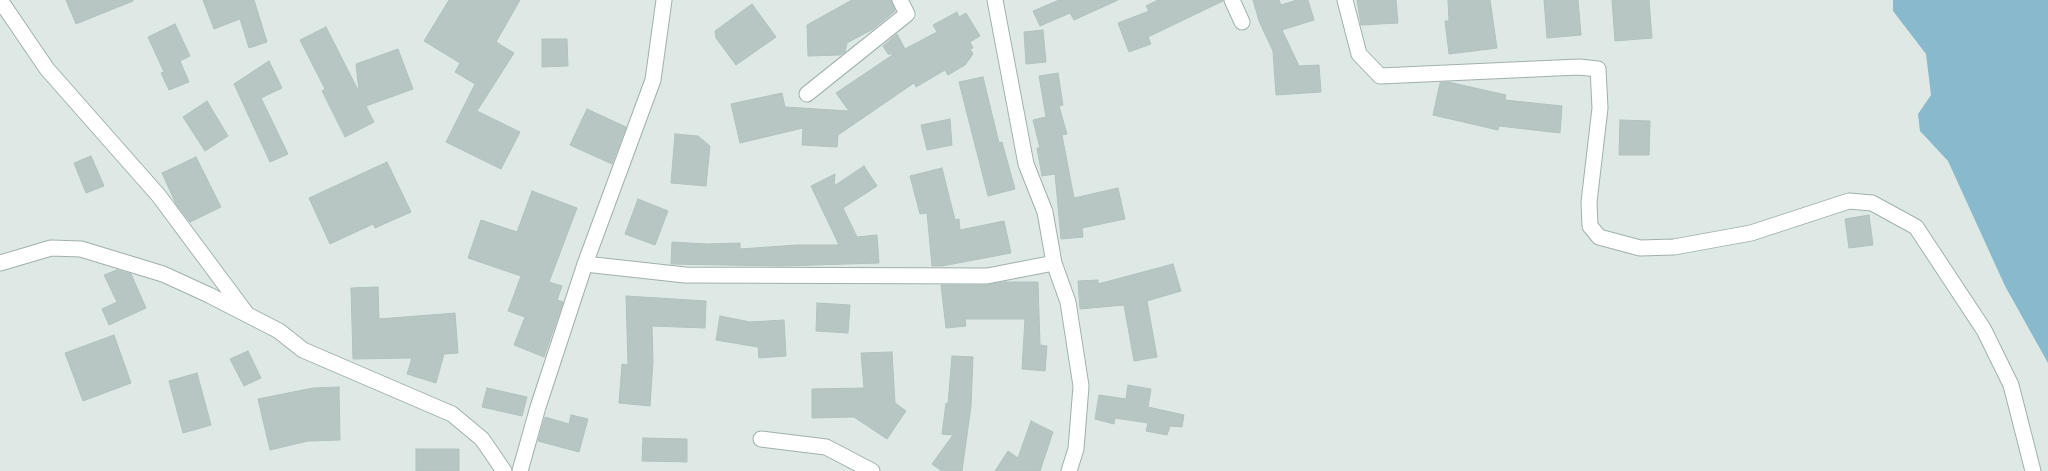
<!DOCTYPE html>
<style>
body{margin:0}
canvas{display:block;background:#dee9e6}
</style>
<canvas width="2048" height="471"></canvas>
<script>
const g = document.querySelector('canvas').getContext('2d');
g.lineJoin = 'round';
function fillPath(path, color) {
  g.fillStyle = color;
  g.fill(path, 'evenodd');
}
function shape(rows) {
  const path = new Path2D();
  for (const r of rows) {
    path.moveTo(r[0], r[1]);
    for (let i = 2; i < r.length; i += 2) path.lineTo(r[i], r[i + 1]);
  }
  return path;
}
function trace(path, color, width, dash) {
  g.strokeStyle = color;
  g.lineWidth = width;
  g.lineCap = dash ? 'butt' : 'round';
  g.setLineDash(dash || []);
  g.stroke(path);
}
fillPath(shape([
 [1893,0,2048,0,2048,363,2005,286,1948,161,1920,131,1918,114,1931,95,1926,54,1893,11]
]), '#88b9cc');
const building = shape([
 [66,0,133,0,133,1,76,24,66,0],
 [203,0,254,0,267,42,249,48,240,19,214,29,203,0],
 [449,0,520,0,496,42,514,53,477,111,520,132,501,169,446,142,475,84,455,72,460,63,424,41,449,0],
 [852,0,891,0,895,11,873,29,847,43,845,52,840,55,808,56,807,25,852,0],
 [1059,0,1118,0,1074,20,1070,13,1040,26,1033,11,1059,0],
 [1158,0,1223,0,1223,1,1148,37,1151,44,1129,52,1118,23,1149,11,1146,6,1158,0],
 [1253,0,1279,0,1281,5,1297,0,1308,0,1314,20,1282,30,1299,66,1319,65,1321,92,1276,95,1273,51,1259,21,1253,0],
 [1357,0,1396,0,1398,23,1361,25,1357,0],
 [1448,0,1490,0,1497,48,1449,54,1445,21,1449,21,1448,0],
 [1544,0,1578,0,1581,35,1547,38,1544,0],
 [1612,0,1649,0,1652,38,1615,41,1612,0],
 [752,4,776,37,736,65,716,38,715,31,752,4],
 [957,12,959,17,966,13,980,36,970,42,973,48,970,49,973,54,965,65,948,75,945,70,916,87,914,83,838,135,837,147,802,145,803,128,740,143,731,104,782,93,785,107,849,111,836,93,894,54,888,54,883,46,897,34,905,49,937,32,933,25,957,12],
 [175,24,190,56,180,61,189,82,169,90,161,73,164,72,148,37,175,24],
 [326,27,359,92,356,64,398,49,413,89,366,106,374,122,345,137,322,91,325,89,300,40,326,27],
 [1043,30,1046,62,1026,64,1024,32,1043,30],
 [542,39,567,39,568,66,542,67,542,39],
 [269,61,282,88,261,98,288,154,270,162,234,84,269,61],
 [1058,73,1063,105,1059,106,1067,134,1062,135,1074,198,1118,188,1125,219,1082,228,1083,237,1061,239,1055,174,1042,176,1037,148,1040,148,1033,120,1046,117,1039,76,1058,73],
 [983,77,999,143,1002,142,1015,189,988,196,959,82,983,77],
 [1448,82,1506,95,1505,100,1562,106,1560,133,1499,126,1498,130,1433,115,1440,83,1448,82],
 [207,101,228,136,205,151,183,117,207,101],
 [587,109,626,127,612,164,570,145,587,109],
 [950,119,952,145,927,150,921,125,950,119],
 [1620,120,1650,121,1649,155,1619,155,1620,120],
 [675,134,698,136,710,146,706,186,671,183,675,134],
 [91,156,104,186,86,193,74,163,91,156],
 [196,157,221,207,190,222,176,204,162,173,196,157],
 [387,162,411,212,375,228,373,224,330,244,309,198,387,162],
 [864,166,877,186,843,208,857,237,877,235,879,263,782,266,671,264,672,242,707,244,740,243,740,249,797,245,839,245,811,186,835,174,834,186,864,166],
 [942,168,955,220,959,219,960,230,1004,221,1011,253,942,266,932,266,927,213,920,214,910,176,942,168],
 [532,191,577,208,549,282,562,286,557,300,563,302,544,357,514,345,525,317,508,311,521,276,468,258,481,220,517,232,532,191],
 [638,199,668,211,655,245,625,234,638,199],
 [1869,215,1873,245,1849,248,1845,219,1869,215],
 [1173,264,1181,291,1147,301,1157,357,1134,361,1124,305,1080,309,1078,281,1098,280,1098,284,1173,264],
 [117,270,131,274,146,308,109,325,102,309,117,302,104,275,117,270],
 [1004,282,1038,282,1040,345,1047,346,1045,371,1022,369,1025,319,965,319,966,326,946,328,941,285,987,285,1004,282],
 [378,287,379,319,455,313,458,353,444,354,436,383,407,374,412,358,353,359,351,288,378,287],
 [626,296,706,301,705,328,652,326,653,361,650,406,619,403,622,364,628,365,626,296],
 [817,303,850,305,848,333,816,331,817,303],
 [720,316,750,322,784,320,786,356,759,358,758,347,716,340,720,316],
 [114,335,131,383,83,401,65,353,114,335],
 [248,351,261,378,244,386,230,359,248,351],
 [892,352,895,403,906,411,887,439,854,417,812,418,812,389,864,388,861,353,892,352],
 [952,356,973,357,971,406,962,471,942,471,932,464,953,435,942,434,946,403,948,404,952,356],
 [197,373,211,425,183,433,169,381,197,373],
 [1128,385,1151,389,1148,407,1184,415,1182,427,1170,426,1167,435,1146,431,1148,423,1115,418,1114,424,1095,419,1099,395,1126,399,1128,385],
 [339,387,340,440,308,441,270,450,258,399,313,388,339,387],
 [487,388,527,397,522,416,482,407,487,388],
 [571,415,588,419,579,452,538,441,545,417,569,424,571,415],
 [1031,421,1053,432,1040,471,995,471,1008,451,1018,458,1031,421],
 [643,438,687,439,687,462,642,461,643,438],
 [416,449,459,449,459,471,416,471,416,449]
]);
fillPath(building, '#b7c6c2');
trace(building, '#b1c2bd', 1);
const street = shape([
 [0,0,47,69,159,196,246,313],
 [995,0,1026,164,1045,212,1054,263,1068,302,1081,386,1076,449,1069,471],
 [1232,0,1242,22],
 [1345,0,1359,54,1380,76,1579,67,1598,69,1600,108,1589,202,1590,226,1599,237,1640,248,1674,247,1751,233,1849,201,1872,203,1916,227,1984,330,2011,385,2033,471],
 [807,94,907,14,900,0],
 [0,263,51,248,81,249,163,274,209,295,279,331,303,350,452,414,482,439,504,471],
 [585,264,685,275,987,276,1054,263],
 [761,439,826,447,872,471],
 [520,471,538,407,585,264,653,80,664,0]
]);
trace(street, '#a1b0ad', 17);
trace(street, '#fff', 15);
</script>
